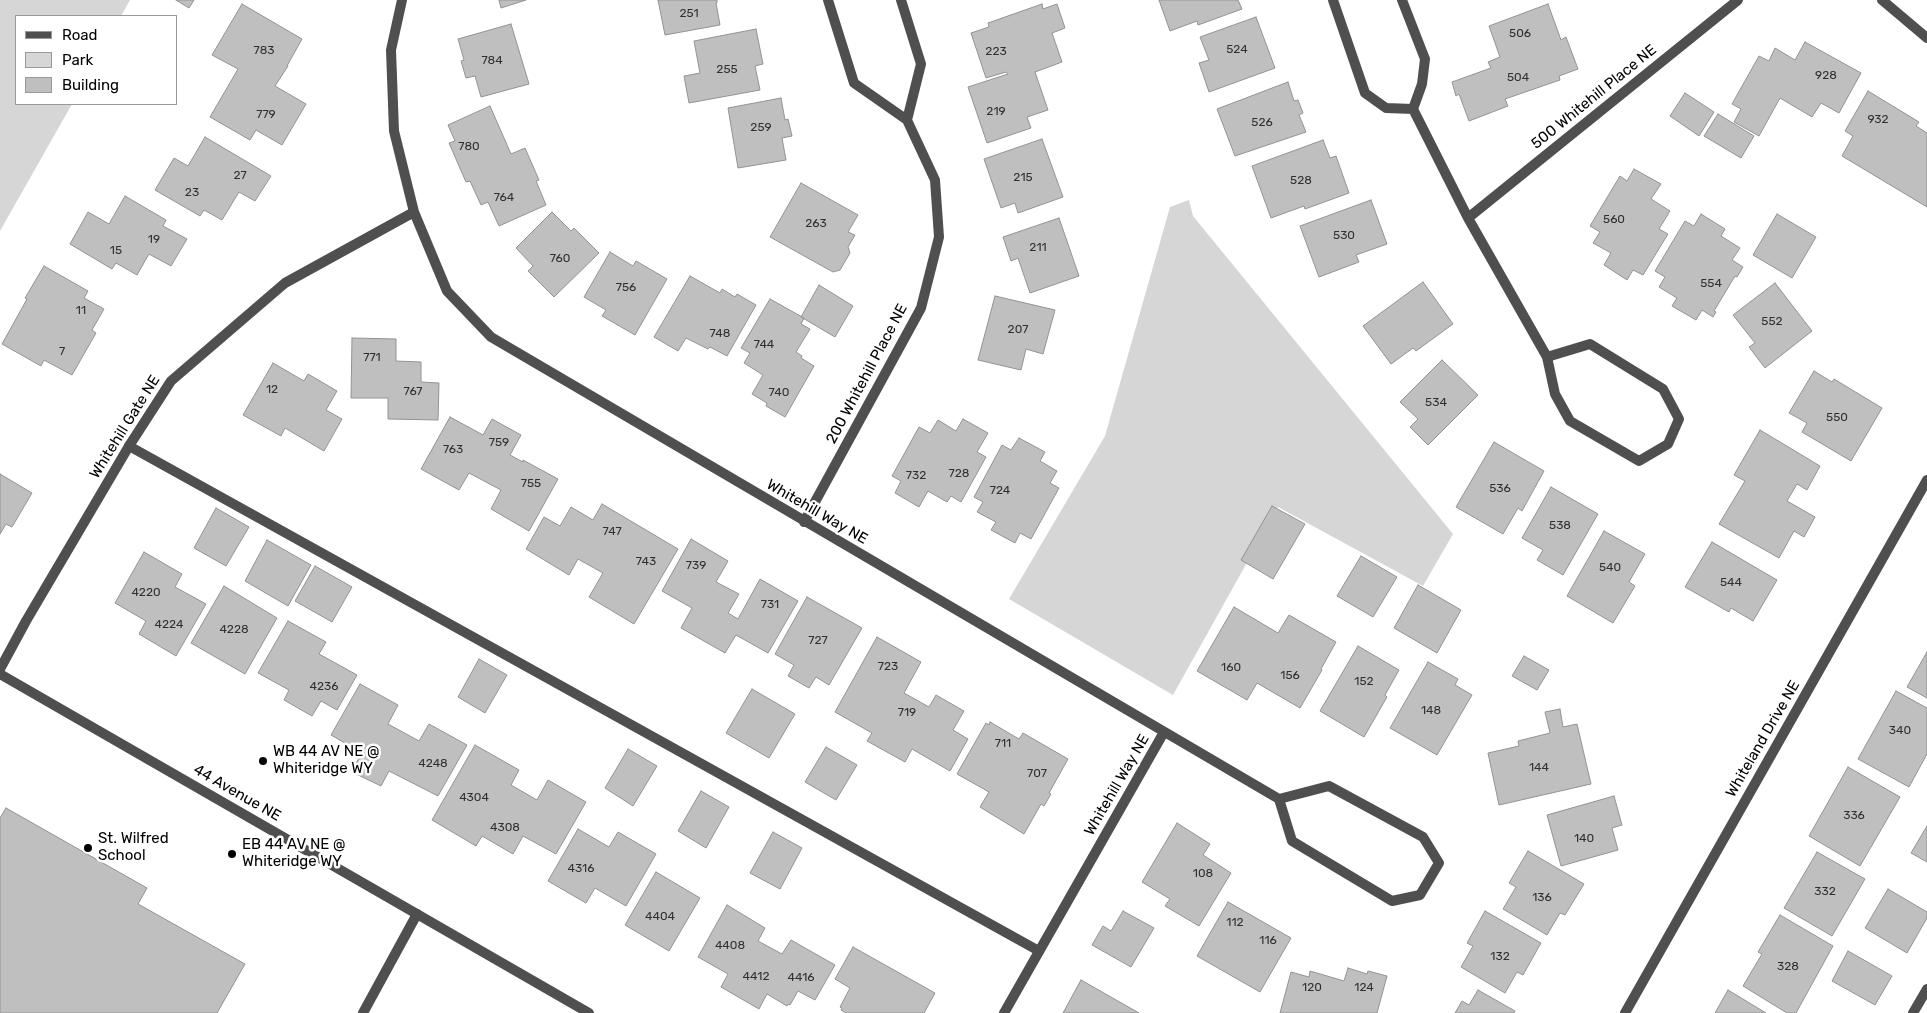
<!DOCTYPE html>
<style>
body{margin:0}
#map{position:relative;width:1927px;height:1013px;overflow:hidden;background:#fff;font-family:Rubik,sans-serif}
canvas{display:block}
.legend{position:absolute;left:15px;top:15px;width:162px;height:90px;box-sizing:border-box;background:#fff;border:1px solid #999;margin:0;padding:6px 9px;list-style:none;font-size:15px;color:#000}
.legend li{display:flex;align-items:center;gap:10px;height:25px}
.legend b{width:25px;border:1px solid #999}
</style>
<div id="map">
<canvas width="1927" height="1013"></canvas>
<ul class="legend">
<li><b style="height:6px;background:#4f4f4f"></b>Road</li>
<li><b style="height:14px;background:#d6d6d6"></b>Park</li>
<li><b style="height:14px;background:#bfbfbf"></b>Building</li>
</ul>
</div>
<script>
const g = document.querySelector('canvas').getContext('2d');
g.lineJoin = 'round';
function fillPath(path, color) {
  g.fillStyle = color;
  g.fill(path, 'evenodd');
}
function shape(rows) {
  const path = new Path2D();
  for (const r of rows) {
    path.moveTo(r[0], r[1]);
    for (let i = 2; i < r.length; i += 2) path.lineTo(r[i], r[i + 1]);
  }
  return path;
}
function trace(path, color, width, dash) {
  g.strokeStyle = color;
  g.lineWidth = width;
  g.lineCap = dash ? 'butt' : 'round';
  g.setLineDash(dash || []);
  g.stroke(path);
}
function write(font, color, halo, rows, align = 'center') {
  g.font = font + ' Rubik,sans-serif';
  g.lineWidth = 5;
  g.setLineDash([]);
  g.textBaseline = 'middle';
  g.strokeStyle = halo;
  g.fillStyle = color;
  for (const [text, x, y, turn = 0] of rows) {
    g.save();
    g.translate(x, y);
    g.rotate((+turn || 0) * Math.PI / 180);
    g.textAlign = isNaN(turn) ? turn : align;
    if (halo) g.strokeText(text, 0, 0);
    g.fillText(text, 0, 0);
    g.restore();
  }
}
fillPath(shape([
 [0,0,130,0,121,16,16,16,16,104,72,104,0,231],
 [1189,200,1193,216,1453,534,1423,586,1278,507,1173,695,1009,599,1105,436,1170,207]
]), '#d6d6d6');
const building = shape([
 [176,0,194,0,189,8,176,0],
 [499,0,526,0,501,8,499,0],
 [658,0,717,0,717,3,716,3,720,25,665,35,658,0],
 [1159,0,1238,0,1242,9,1198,25,1197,21,1170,31,1159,0],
 [242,4,302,39,287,66,288,66,275,86,306,104,282,145,256,130,250,140,210,117,238,69,212,55,242,4],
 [1042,4,1043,9,1057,4,1065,28,1052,33,1062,62,1035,72,1048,110,1027,117,1031,128,987,143,968,87,1008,74,1006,72,986,78,971,33,989,27,988,23,1042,4],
 [1548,4,1561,40,1566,37,1578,69,1559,76,1560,80,1505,99,1508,106,1469,121,1459,94,1456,96,1452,82,1491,68,1488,62,1500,57,1489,26,1548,4],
 [1256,17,1275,68,1209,92,1199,63,1209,60,1200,37,1256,17],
 [511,24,529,84,481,97,475,76,466,78,461,61,464,60,458,39,511,24],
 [756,29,763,64,755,66,760,90,689,103,684,76,700,73,694,41,756,29],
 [1805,42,1861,73,1839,113,1821,103,1812,117,1780,98,1759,136,1734,122,1741,109,1732,104,1759,56,1769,61,1775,48,1795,60,1805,42],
 [1288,82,1294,101,1298,100,1303,113,1299,115,1306,132,1235,156,1217,109,1288,82],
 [1868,91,1919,122,1916,126,1927,133,1927,207,1842,156,1853,136,1845,131,1868,91],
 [1685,93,1714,112,1699,136,1670,116,1685,93],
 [781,98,785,120,788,119,792,136,782,138,786,160,738,168,728,108,781,98],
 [490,106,511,154,525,148,539,180,536,181,546,205,499,226,488,202,481,205,470,181,466,182,449,143,455,141,448,125,490,106],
 [1718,114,1754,136,1741,158,1704,136,1718,114],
 [205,137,271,176,255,201,239,192,222,220,204,210,200,216,155,190,174,158,188,166,205,137],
 [1042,139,1063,197,1018,213,1015,203,1001,208,984,159,1042,139],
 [1323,140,1330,158,1336,156,1349,193,1305,209,1304,206,1271,218,1252,166,1323,140],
 [1634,169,1661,184,1651,199,1670,211,1659,229,1668,234,1643,275,1633,270,1627,280,1604,265,1611,253,1593,243,1600,232,1590,226,1620,176,1627,181,1634,169],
 [801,183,858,215,848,232,855,235,848,247,850,253,840,270,833,272,770,237,801,183],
 [125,196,166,220,163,226,187,239,171,266,149,254,137,275,116,263,112,269,70,244,88,212,109,224,125,196],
 [1371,200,1387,244,1356,255,1359,262,1319,277,1300,226,1371,200],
 [552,212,571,231,574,228,599,253,554,297,528,271,533,266,516,248,552,212],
 [1701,214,1725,229,1721,236,1740,248,1732,260,1743,267,1737,277,1735,276,1714,311,1716,312,1713,317,1702,310,1696,320,1672,306,1677,298,1659,287,1665,277,1655,271,1685,221,1694,226,1701,214],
 [1777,214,1816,237,1792,278,1753,255,1777,214],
 [1059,218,1079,276,1030,293,1018,258,1011,261,1003,237,1059,218],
 [610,252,633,266,636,261,667,279,635,335,602,316,606,310,584,297,610,252],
 [44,266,88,291,84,298,104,309,92,330,96,333,72,375,44,360,41,366,2,344,27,299,25,298,44,266],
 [690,276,720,293,722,289,735,297,737,294,756,305,727,356,710,347,708,349,686,338,678,351,654,337,690,276],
 [1423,282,1453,324,1416,351,1413,348,1391,364,1363,326,1423,282],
 [1775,283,1812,331,1765,368,1749,347,1755,343,1733,315,1775,283],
 [819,285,853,306,835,337,801,317,819,285],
 [995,296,1055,310,1043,354,1026,349,1021,370,978,360,995,296],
 [770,299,804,318,801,324,810,329,796,352,802,356,801,358,814,366,785,417,766,406,767,403,752,394,763,375,744,363,750,353,741,348,770,299],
 [352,338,396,339,396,361,421,362,421,382,439,383,438,420,388,419,388,398,351,398,352,338],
 [1442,360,1478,395,1428,445,1410,427,1418,419,1400,402,1442,360],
 [273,363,304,381,308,374,337,391,326,410,342,419,324,451,285,428,281,436,243,415,273,363],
 [1814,371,1832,382,1834,379,1882,408,1851,461,1802,432,1807,423,1789,413,1814,371],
 [450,417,483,435,492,419,521,435,510,455,523,462,523,460,558,479,529,531,491,509,501,490,469,473,459,490,421,469,450,417],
 [963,419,988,433,977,452,986,457,961,502,951,496,947,502,928,491,919,507,895,493,901,481,892,476,919,427,930,433,938,420,956,431,963,419],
 [1760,430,1820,466,1807,490,1797,484,1787,501,1815,517,1804,537,1794,531,1779,558,1719,524,1745,481,1734,475,1760,430],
 [1019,438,1045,452,1040,461,1057,471,1050,483,1059,488,1031,539,1020,533,1015,543,991,530,996,522,977,512,983,502,974,497,1002,445,1011,450,1019,438],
 [1494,442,1544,471,1522,511,1518,508,1503,534,1456,507,1494,442],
 [0,474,32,493,12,527,6,524,0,534,0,474],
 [1551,487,1598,514,1563,575,1537,560,1543,550,1522,538,1551,487],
 [602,504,678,549,634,624,589,597,603,573,578,559,569,575,526,549,544,517,560,526,571,507,593,520,602,504],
 [1272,506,1305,524,1273,579,1241,560,1272,506],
 [216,508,249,527,226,566,194,548,216,508],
 [1604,531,1645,554,1629,582,1635,586,1613,623,1567,596,1604,531],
 [691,539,728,561,716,582,739,594,728,613,738,619,760,579,798,601,768,653,736,635,725,653,681,628,692,608,662,591,691,539],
 [267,540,311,565,288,606,245,581,267,540],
 [1712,542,1777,580,1753,621,1731,608,1729,612,1685,587,1712,542],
 [144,552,182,574,175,587,206,604,176,656,139,634,146,621,115,603,144,552],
 [1361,556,1397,577,1373,617,1337,596,1361,556],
 [315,566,352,587,332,622,295,601,315,566],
 [1418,585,1461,610,1437,653,1394,628,1418,585],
 [224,586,277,618,245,674,191,643,224,586],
 [807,597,862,628,829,685,816,677,809,688,788,676,794,665,775,654,807,597],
 [1234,607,1278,633,1289,615,1336,642,1321,669,1322,670,1300,708,1257,683,1247,700,1197,671,1234,607],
 [288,621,326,642,319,654,357,675,337,710,321,701,312,716,284,700,289,690,258,673,288,621],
 [877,637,921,662,904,693,929,707,936,695,964,711,953,730,968,739,950,771,912,749,905,762,867,741,872,733,835,712,877,637],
 [1358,646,1399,670,1385,695,1387,697,1364,737,1320,711,1358,646],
 [1927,652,1927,698,1907,687,1927,652],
 [1524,656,1549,670,1537,690,1512,676,1524,656],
 [479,659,507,675,485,713,458,697,479,659],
 [1428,662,1458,679,1455,685,1472,695,1437,755,1390,728,1428,662],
 [360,684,398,705,388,724,419,741,429,724,467,745,438,796,389,771,381,786,354,773,352,770,362,753,331,735,360,684],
 [752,689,795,714,769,758,726,733,752,689],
 [1896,691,1927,708,1927,754,1909,787,1858,759,1896,691],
 [1560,709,1563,727,1577,724,1591,784,1499,805,1488,753,1519,746,1518,741,1550,733,1545,712,1560,709],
 [990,722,1019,739,1023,733,1068,759,1049,793,1051,794,1044,806,1041,804,1024,834,980,807,989,792,957,774,986,723,989,725,990,722],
 [475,745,519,770,511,785,537,800,548,780,586,802,556,854,523,836,513,854,482,836,476,846,432,820,475,745],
 [826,747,857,765,836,800,805,782,826,747],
 [628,749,657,766,633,806,605,788,628,749],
 [1848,767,1900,797,1860,866,1809,836,1848,767],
 [701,791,729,807,706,848,678,831,701,791],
 [1614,796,1622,825,1612,828,1618,850,1561,866,1547,815,1614,796],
 [6,808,147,888,138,904,245,964,217,1013,0,1013,0,818,6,808],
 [1177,823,1210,844,1203,855,1231,873,1199,926,1165,906,1170,899,1142,882,1177,823],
 [1927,826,1927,862,1911,853,1927,826],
 [578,829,609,847,618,832,656,854,626,906,595,888,586,903,548,881,578,829],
 [773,832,802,848,780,889,750,873,773,832],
 [1528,851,1584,884,1565,915,1560,913,1547,935,1503,909,1516,887,1509,883,1528,851],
 [1817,852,1865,879,1832,936,1784,908,1817,852],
 [656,872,700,898,669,951,625,925,656,872],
 [1888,889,1927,912,1927,918,1907,953,1865,928,1888,889],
 [1228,902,1291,938,1260,992,1197,956,1228,902],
 [727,905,765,928,758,941,782,954,791,940,835,965,815,1000,798,991,790,1005,788,1004,787,1006,767,994,759,1009,721,987,728,974,698,957,727,905],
 [1123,911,1154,928,1131,967,1092,945,1103,926,1111,931,1123,911],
 [1485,911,1541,943,1523,975,1517,972,1505,993,1461,967,1473,946,1467,943,1485,911],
 [1780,915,1833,946,1796,1013,1787,1013,1743,986,1762,954,1758,952,1780,915],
 [853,947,935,993,924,1013,846,1013,841,1010,842,1008,840,1007,850,988,835,979,853,947],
 [1848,951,1892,976,1875,1005,1832,981,1848,951],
 [1348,968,1367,974,1368,971,1387,976,1377,1013,1280,1013,1291,972,1309,977,1310,971,1344,981,1348,968],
 [1081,980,1139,1013,1063,1013,1081,980],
 [1478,990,1515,1011,1514,1013,1455,1013,1462,1001,1469,1005,1478,990],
 [1728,990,1766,1013,1715,1013,1728,990]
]);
fillPath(building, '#bfbfbf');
trace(building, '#939393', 1);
trace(shape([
 [129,446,1039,951],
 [1913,1013,1927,989]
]), '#4f4f4f', 10);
trace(shape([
 [402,0,391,50,394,131,414,212,447,291,491,337,1279,799,1292,841,1392,901,1420,895,1439,863,1423,837,1329,786,1279,799],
 [901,0,921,64,907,120],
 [1333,0,1365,93,1386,108,1413,109],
 [1402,0,1425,59,1422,84,1413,109,1468,218,1547,357,1555,394,1570,421,1639,461,1668,444,1679,419,1663,389,1590,344,1547,357],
 [1882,0,1927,38],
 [1468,218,1738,0],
 [804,522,921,308,939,237,935,180,907,120,854,83,828,0],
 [0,669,26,621,129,446,171,381,285,283,414,212],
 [363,1013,417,914],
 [1004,1013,1164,732],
 [1625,1013,1927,480]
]), '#4f4f4f', 10);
trace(shape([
 [0,674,589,1013]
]), '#4f4f4f', 10);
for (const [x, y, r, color] of [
 [263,761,5,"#000"],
 [88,848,5,"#000"],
 [232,854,5,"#000"]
]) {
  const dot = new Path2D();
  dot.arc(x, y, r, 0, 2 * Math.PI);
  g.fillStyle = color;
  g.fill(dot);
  trace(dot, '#fff', 2);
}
write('12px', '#303030', null, [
 ["251",689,14],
 ["506",1520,34],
 ["524",1237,50],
 ["783",264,51],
 ["223",996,52],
 ["784",492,61],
 ["255",727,70],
 ["928",1826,76],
 ["504",1518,78],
 ["219",996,112],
 ["779",266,115],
 ["932",1878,120],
 ["526",1262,123],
 ["259",761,128],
 ["780",469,147],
 ["27",240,176],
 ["215",1023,178],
 ["528",1301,181],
 ["23",192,193],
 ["764",504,198],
 ["560",1614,220],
 ["263",816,224],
 ["530",1344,236],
 ["19",154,240],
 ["211",1038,248],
 ["15",116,251],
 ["760",560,259],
 ["554",1711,284],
 ["756",626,288],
 ["11",81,311],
 ["552",1772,322],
 ["207",1018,330],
 ["748",720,334],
 ["744",764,345],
 ["7",62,352],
 ["771",372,358],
 ["12",272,390],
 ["767",413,392],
 ["740",779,393],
 ["534",1436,403],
 ["550",1837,418],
 ["759",499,443],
 ["763",453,450],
 ["728",959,474],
 ["732",916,476],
 ["755",531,484],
 ["536",1500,489],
 ["724",1000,491],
 ["538",1560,526],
 ["747",612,532],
 ["743",646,562],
 ["739",696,566],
 ["540",1610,568],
 ["544",1731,583],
 ["4220",146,593],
 ["731",770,605],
 ["4224",169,625],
 ["4228",234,630],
 ["727",818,641],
 ["723",888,667],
 ["160",1231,668],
 ["156",1290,676],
 ["152",1364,682],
 ["4236",324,687],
 ["148",1431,711],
 ["719",907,713],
 ["340",1900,731],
 ["711",1003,744],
 ["4248",433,764],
 ["144",1539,768],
 ["707",1037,774],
 ["4304",474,798],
 ["336",1854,816],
 ["4308",505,828],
 ["140",1584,839],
 ["4316",581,869],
 ["108",1203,874],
 ["332",1825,892],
 ["136",1542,898],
 ["4404",660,917],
 ["112",1235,923],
 ["116",1268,941],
 ["4408",730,946],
 ["132",1500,957],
 ["328",1788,967],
 ["4412",756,977],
 ["4416",801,978],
 ["120",1312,988],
 ["124",1364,988]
]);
write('15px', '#000', '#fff', [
 ["500 Whitehill Place NE",1594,97,-39],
 ["200 Whitehill Place NE",867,374,-62],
 ["Whitehill Gate NE",125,427,-58],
 ["Whitehill Way NE",817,512,30],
 ["Whiteland Drive NE",1763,739,-60],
 ["Whitehill Way NE",1117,785,-60],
 ["44 Avenue NE",237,793,30]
]);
write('15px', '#000', '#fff', [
 ["WB 44 AV NE @",273,752],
 ["Whiteridge WY",273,769],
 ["St. Wilfred",98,839],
 ["School",98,856],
 ["EB 44 AV NE @",242,845],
 ["Whiteridge WY",242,862]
], 'left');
</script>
